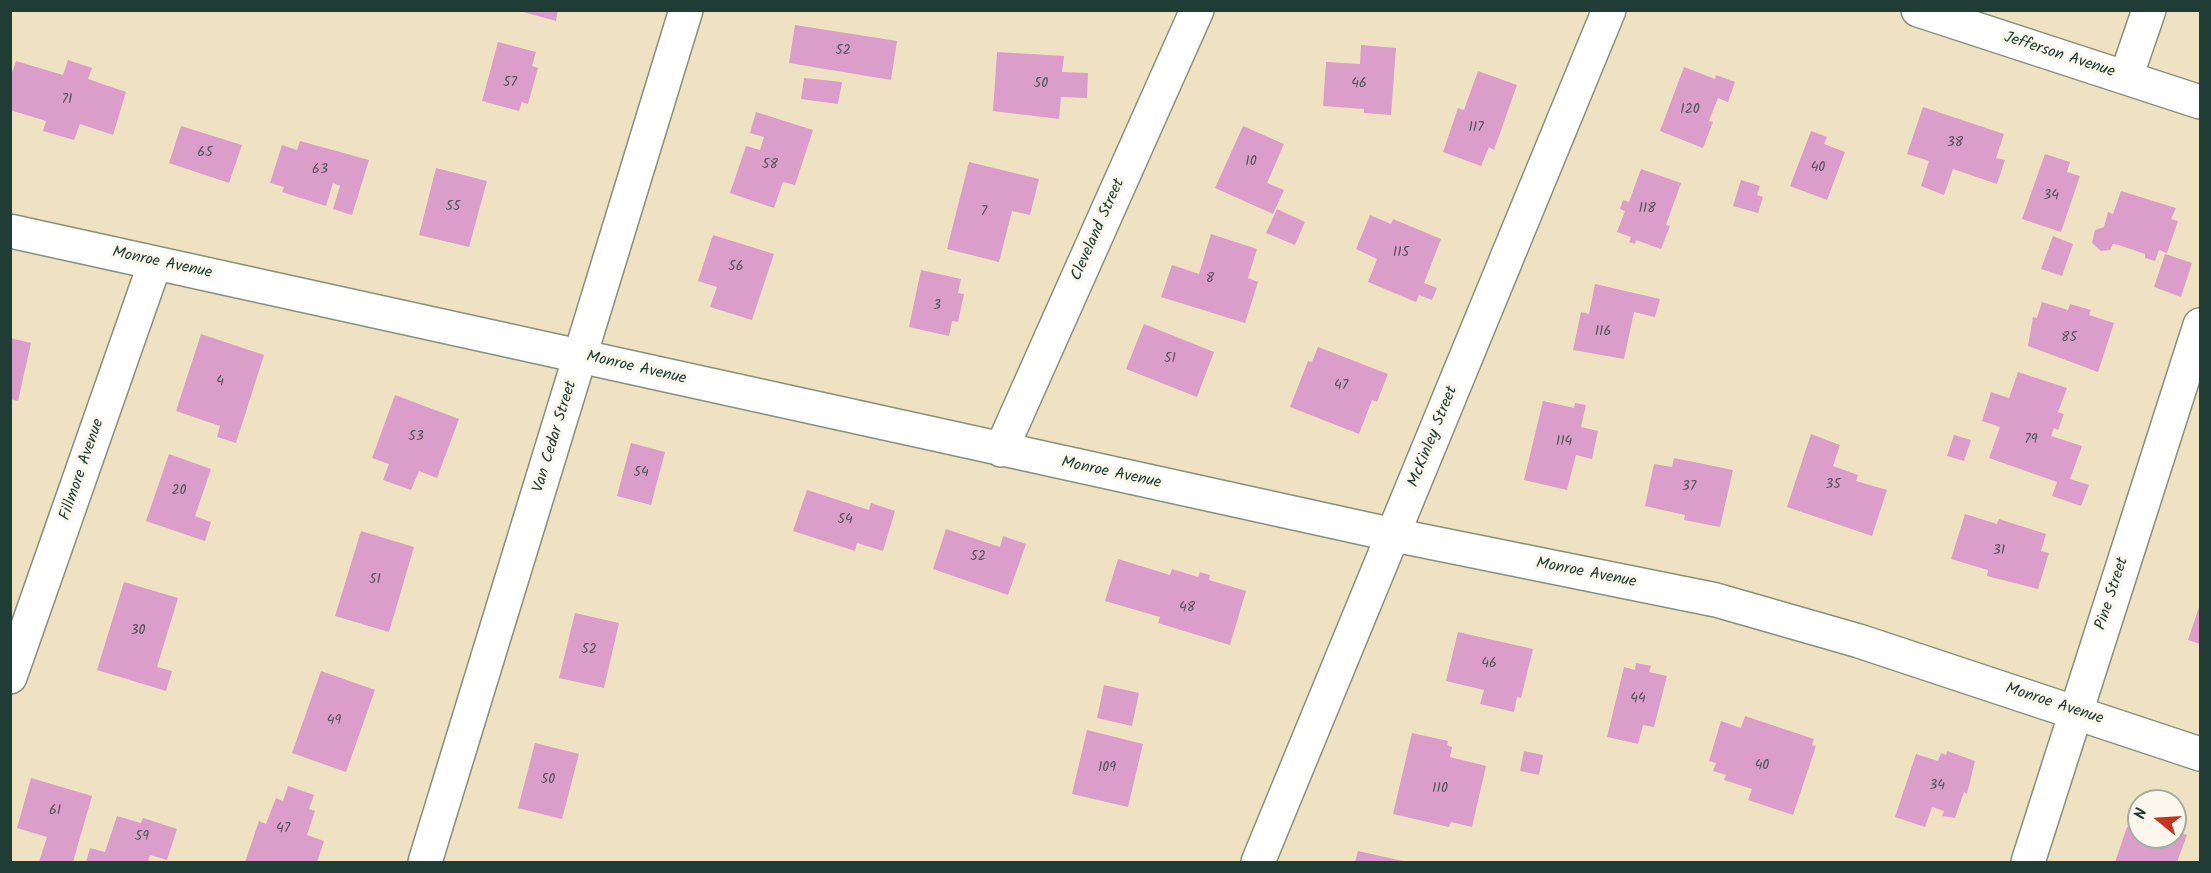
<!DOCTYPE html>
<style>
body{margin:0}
#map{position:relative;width:2211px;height:873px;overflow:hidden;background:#efe2c3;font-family:Kalam,sans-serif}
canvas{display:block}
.frame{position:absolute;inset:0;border:12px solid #1f3d34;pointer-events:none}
.north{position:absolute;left:2127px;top:789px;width:60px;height:60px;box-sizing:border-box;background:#fbf7ec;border:2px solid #a3ada2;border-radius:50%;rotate:288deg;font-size:16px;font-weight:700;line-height:24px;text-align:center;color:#1f3d34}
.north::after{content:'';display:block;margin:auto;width:21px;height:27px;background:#c8321e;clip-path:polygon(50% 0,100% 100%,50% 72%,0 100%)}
</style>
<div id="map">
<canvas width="2211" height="873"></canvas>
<div class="frame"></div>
<div class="north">N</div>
</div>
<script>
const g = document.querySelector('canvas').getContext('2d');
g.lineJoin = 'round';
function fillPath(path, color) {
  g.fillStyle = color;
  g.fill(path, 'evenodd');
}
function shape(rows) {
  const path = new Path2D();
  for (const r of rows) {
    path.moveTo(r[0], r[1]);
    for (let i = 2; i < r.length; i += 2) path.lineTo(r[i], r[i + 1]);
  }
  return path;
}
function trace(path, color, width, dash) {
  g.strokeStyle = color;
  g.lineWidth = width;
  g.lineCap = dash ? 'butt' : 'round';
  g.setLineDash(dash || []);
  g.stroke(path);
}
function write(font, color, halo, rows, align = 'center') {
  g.font = font + ' Kalam,sans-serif';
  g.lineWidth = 6;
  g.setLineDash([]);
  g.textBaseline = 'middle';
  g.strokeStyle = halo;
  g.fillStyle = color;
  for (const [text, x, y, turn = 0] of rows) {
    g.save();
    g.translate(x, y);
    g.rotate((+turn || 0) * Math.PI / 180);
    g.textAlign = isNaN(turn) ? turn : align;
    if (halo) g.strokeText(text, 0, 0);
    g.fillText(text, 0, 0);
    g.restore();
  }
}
fillPath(shape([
 [516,10,558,10,556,21],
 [795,25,897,41,891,80,789,63],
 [498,42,536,52,532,66,538,68,528,104,522,102,519,111,482,101],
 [1361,45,1396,48,1391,115,1364,113,1364,109,1323,106,1326,62,1360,64],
 [997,52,1064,56,1062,72,1088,73,1087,98,1061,97,1059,119,993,111],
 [68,60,92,68,88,79,126,92,113,135,80,124,74,140,43,131,46,121,10,110,10,79,16,61,63,75],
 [1684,67,1715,79,1716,75,1735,82,1728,102,1718,98,1709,121,1713,122,1703,148,1660,131],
 [1478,71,1517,85,1494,150,1489,147,1481,166,1443,152,1458,108,1464,110],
 [804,78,842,82,838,104,801,99],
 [1923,107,2004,134,1996,158,2005,160,1997,184,1953,169,1944,195,1921,186,1929,161,1907,154],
 [756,112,813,130,795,185,783,182,774,208,730,193,746,146,760,150,764,137,750,133],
 [181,126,242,145,229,183,169,163],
 [1243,126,1284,144,1267,183,1284,190,1273,214,1215,188],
 [1811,131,1827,137,1824,144,1845,152,1827,200,1790,186],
 [300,141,369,160,352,215,333,209,340,186,333,183,326,206,282,192,284,187,270,183,282,145,297,150],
 [2045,154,2070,162,2067,172,2080,176,2061,232,2022,219],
 [969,162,1039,179,1030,215,1012,211,999,262,947,249],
 [436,168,487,181,469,247,419,235],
 [1641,169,1681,183,1666,225,1670,226,1661,249,1636,240,1635,244,1629,242,1631,237,1617,232,1625,211,1620,209,1623,200,1629,202],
 [1741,180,1760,186,1757,195,1763,197,1758,213,1733,206],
 [2121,191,2176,208,2171,219,2178,221,2167,253,2159,250,2155,261,2145,258,2145,254,2119,245,2113,244,2110,250,2101,251,2092,243,2095,230,2104,227,2108,212,2113,214],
 [1277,209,1305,222,1295,245,1266,233],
 [1370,215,1391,224,1393,219,1441,239,1424,283,1437,288,1432,300,1419,295,1416,302,1368,282,1377,259,1356,249],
 [1211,234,1257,249,1248,278,1258,282,1245,323,1161,297,1172,265,1199,274],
 [713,235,774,254,752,320,710,307,717,287,698,281],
 [2053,236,2073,244,2062,276,2041,269],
 [2165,254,2192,263,2181,297,2154,287],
 [921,270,961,279,958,293,964,294,958,322,952,321,949,336,909,327],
 [1595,284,1660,299,1655,317,1634,312,1624,359,1573,350,1581,312,1589,314],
 [2042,302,2068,310,2070,304,2091,310,2089,315,2114,323,2098,372,2028,346,2033,317,2037,318],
 [1144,324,1214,352,1197,397,1126,369],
 [201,334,264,355,236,443,217,437,220,426,176,411],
 [10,338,31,343,18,401,10,399],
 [1318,347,1388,374,1377,402,1372,400,1359,434,1290,407,1308,361,1312,362],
 [2018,372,2067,388,2058,412,2064,414,2058,430,2054,428,2051,436,2082,446,2070,479,2089,485,2081,506,2052,496,2057,482,1989,458,2000,427,1982,421,1991,392,2009,398],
 [395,395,459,419,437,478,419,471,411,490,383,480,389,464,372,458],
 [1543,401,1574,408,1575,403,1586,405,1581,427,1598,431,1592,459,1576,455,1567,490,1524,480],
 [1811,434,1840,445,1833,466,1858,475,1856,481,1887,490,1872,536,1787,507],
 [1954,435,1971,440,1964,461,1947,456],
 [631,443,665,452,651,505,617,496],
 [169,454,211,469,195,516,211,522,205,541,146,521],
 [1674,458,1733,470,1720,527,1684,520,1685,515,1645,506,1654,464,1672,467],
 [807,490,869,510,871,503,895,511,883,551,857,543,855,551,793,531],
 [1965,514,1997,524,1999,519,2046,534,2041,551,2049,553,2038,589,1987,576,1988,570,1951,559],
 [946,529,1000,547,1003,536,1026,544,1008,595,933,569],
 [361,531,414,547,389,632,335,616],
 [1118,559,1170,575,1172,569,1198,577,1200,572,1210,575,1209,580,1246,591,1230,645,1158,623,1160,617,1105,601],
 [124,582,178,598,157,667,172,671,166,691,97,670],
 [2200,604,2200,644,2188,640],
 [575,613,619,623,604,688,559,678],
 [1458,632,1533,649,1521,698,1517,697,1514,712,1480,704,1484,690,1446,681],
 [1636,663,1651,666,1649,672,1667,676,1654,727,1643,725,1638,744,1607,737,1624,667,1635,670],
 [321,671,375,690,346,772,292,753],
 [1104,685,1139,693,1132,726,1097,718],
 [1745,716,1814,739,1812,745,1816,746,1793,815,1748,800,1752,789,1724,780,1726,775,1713,771,1716,763,1709,761,1721,721,1741,728],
 [1087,730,1143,744,1128,807,1072,794],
 [1412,733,1448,741,1447,745,1452,747,1450,757,1486,766,1472,827,1451,822,1449,827,1393,814],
 [535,743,579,754,562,819,518,808],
 [1524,751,1543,755,1539,775,1520,771],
 [1947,751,1975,761,1967,794,1964,792,1955,818,1942,816,1944,811,1932,807,1925,827,1895,817,1916,754,1938,761,1941,753,1946,755],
 [31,778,92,796,73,862,39,862,47,837,17,828],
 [288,786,314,795,309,809,315,811,307,835,324,841,317,862,245,862,259,821,266,824,276,798,283,801],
 [117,816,141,823,143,818,177,829,167,860,150,855,148,862,86,862,90,848,105,852],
 [2127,827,2139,831,2139,837,2175,837,2175,831,2187,835,2177,862,2115,862],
 [1358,851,1407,862,1355,862]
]), '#db9eca');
const minor = shape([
 [1918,10,2200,102],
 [2126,77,2149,10],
 [10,231,1394,535,1716,600,1859,641,2200,754],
 [1001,450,1197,10],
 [10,677,155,263],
 [425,862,686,10],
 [1258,862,1609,10],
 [2028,862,2200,325]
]);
trace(minor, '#87907c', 36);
trace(minor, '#fff', 33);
write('14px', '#4e555a', null, [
 ["52",843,52],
 ["57",510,84],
 ["50",1041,85],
 ["46",1359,85],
 ["71",67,101],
 ["120",1690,111],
 ["117",1476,129],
 ["38",1955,144],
 ["65",205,154],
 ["10",1251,163],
 ["58",770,166],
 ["40",1818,169],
 ["63",320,171],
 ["34",2051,197],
 ["55",453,208],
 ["118",1647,210],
 ["7",984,213],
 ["115",1401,254],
 ["56",736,268],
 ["8",1210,280],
 ["3",937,307],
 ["116",1603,333],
 ["85",2069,339],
 ["51",1170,360],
 ["4",220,383],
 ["47",1341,387],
 ["53",416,438],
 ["79",2031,441],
 ["114",1564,443],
 ["54",641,474],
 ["35",1833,486],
 ["37",1689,488],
 ["20",179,492],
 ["54",845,521],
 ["31",1999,552],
 ["52",978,558],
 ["51",375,581],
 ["48",1187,609],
 ["30",138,632],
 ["52",589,651],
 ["46",1489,665],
 ["44",1638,700],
 ["49",334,722],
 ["40",1762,767],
 ["109",1107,769],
 ["50",548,781],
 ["34",1937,787],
 ["110",1440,790],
 ["61",55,812],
 ["47",283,830],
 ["59",142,838]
]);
write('16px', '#1f3d34', '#fbf7ec', [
 ["Jefferson Avenue",2059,56,18],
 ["Cleveland Street",1099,230,-66],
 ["Monroe Avenue",162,264,12],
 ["Monroe Avenue",636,369,13],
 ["Van Cedar Street",556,437,-73],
 ["McKinley Street",1434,437,-68],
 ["Fillmore Avenue",83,470,-71],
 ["Monroe Avenue",1111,474,12],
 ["Monroe Avenue",1586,574,11],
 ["Pine Street",2113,594,-72],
 ["Monroe Avenue",2054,705,18]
]);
</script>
